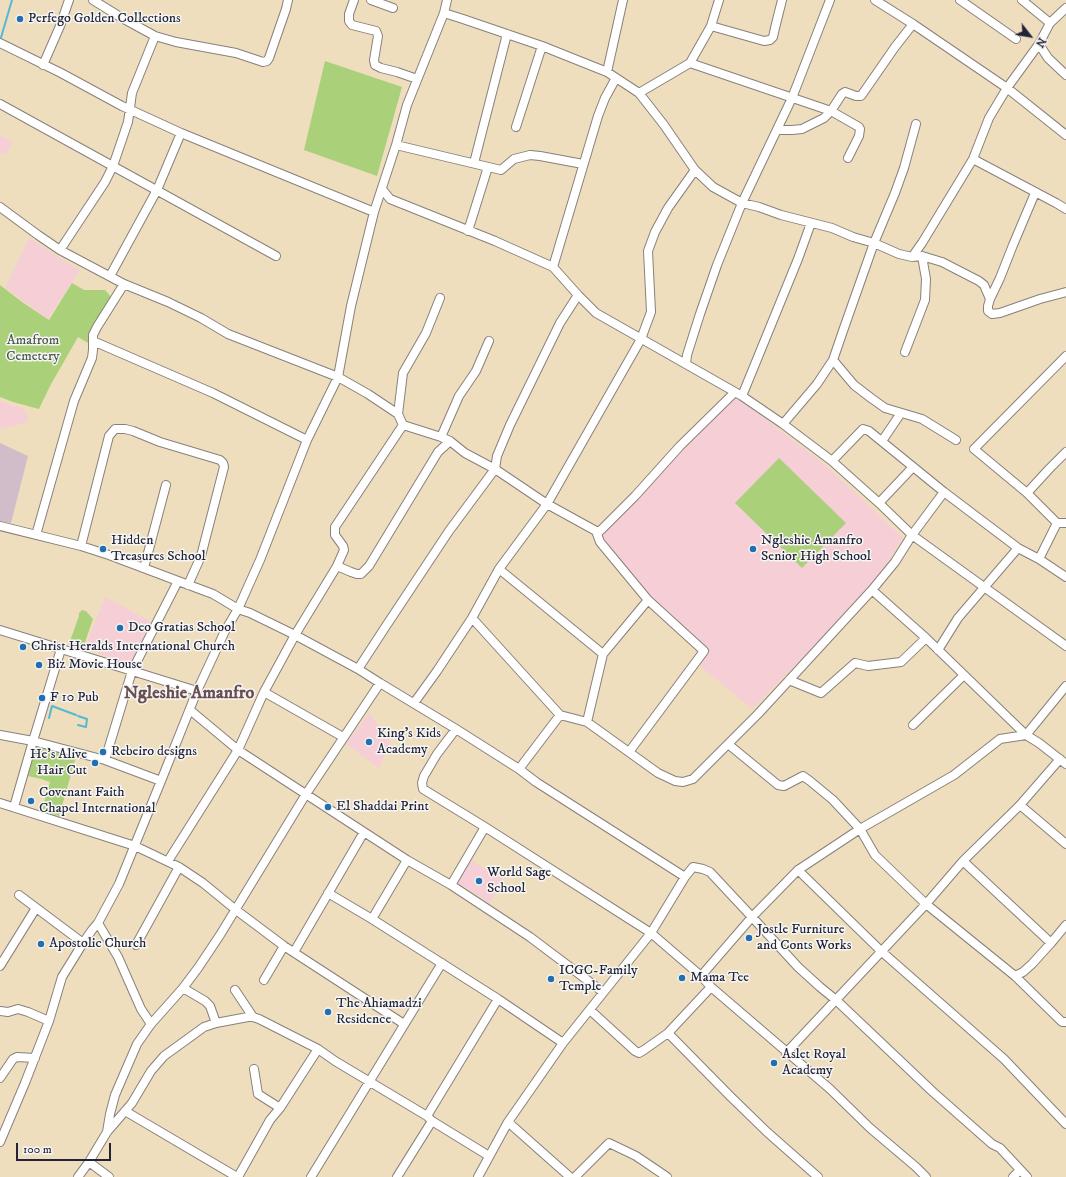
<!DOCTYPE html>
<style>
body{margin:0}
#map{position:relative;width:1066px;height:1177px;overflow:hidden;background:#eedebd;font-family:"IM FELL DW Pica",serif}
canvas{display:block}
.north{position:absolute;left:1010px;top:16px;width:40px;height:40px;-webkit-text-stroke:3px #f6f6f2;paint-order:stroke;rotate:121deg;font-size:11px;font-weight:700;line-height:16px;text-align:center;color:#22223b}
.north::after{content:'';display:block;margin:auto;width:14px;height:18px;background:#22223b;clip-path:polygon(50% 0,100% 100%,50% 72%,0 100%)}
.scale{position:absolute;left:16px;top:1143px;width:95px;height:18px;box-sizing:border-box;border:2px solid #22223b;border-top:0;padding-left:5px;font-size:12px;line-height:14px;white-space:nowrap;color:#22223b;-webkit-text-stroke:3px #f6f6f2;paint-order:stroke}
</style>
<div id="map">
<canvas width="1066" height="1177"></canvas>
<div class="north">N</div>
<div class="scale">100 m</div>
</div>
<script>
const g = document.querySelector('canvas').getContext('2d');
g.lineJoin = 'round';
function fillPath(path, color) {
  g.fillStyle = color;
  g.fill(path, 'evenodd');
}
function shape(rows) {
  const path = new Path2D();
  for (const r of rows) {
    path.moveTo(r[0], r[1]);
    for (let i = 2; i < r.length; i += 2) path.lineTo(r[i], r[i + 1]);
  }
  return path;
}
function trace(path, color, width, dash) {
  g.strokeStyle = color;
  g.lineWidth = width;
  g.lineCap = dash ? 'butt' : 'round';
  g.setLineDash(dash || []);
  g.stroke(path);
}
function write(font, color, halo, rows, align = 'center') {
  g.font = font + ' "IM FELL DW Pica",serif';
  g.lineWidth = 3;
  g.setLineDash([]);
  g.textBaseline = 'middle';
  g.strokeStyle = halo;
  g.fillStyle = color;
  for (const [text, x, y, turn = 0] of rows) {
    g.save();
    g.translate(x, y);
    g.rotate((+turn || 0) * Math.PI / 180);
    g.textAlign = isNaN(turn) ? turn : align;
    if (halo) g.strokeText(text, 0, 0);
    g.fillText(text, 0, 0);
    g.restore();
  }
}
fillPath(shape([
 [0,135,12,142,6,155,0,152],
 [29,238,80,270,48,319,5,288],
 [734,395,819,460,855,492,903,538,872,587,752,709,700,666,707,652,670,621,601,539,617,518,700,433],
 [0,401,24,409,29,419,25,423,0,429],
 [105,597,152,622,144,635,132,662,125,663,85,648],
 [369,713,391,741,379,768,346,744],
 [469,859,504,880,490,903,455,882]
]), '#f6cfd6');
fillPath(shape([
 [0,443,28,456,11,523,0,521]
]), '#d1bdc9');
fillPath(shape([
 [325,61,402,87,377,176,304,150],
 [72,283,84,290,105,290,111,297,88,343,78,337,50,386,39,409,13,402,0,397,0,285,22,302,49,320],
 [779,458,846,523,802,568,735,503],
 [82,610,86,611,93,619,83,648,70,641,79,616,79,613],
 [36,746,76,757,59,816,48,813,42,809,50,782,41,779,28,776]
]), '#aad07a');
trace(shape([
 [0,41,12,0],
 [49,718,52,706,76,715],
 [78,725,86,727,87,719,78,716]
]), '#55b9d3', 2);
const minor = shape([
 [93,0,122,18,155,36,176,42,236,53,263,62,267,61,269,58,286,9,288,0],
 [354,0,349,14,349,21,352,25,376,31,378,36,374,60,375,65,381,68,397,72,417,79],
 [371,0,393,8],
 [875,0,913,24,1007,88,1066,135],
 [960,0,1016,39],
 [1022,0,1050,23],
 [444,13,463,19,542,46,607,72,639,93,664,125,695,170,713,187,742,203,759,207,781,215,832,228,853,237,874,243,899,254,912,257,922,256,942,262,979,281,984,285,990,299],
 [711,26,764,41,770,40,773,37,775,28,782,0],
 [0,43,61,73,122,106,181,133,374,212],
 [1039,44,1048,58,1066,75],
 [690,63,831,111,859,127,860,129,859,136,848,158],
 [43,65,60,26,69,0],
 [607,72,623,0],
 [639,93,690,63,711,26,719,0],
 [0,104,276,256],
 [516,127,542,46],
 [777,130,792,130,802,129,824,118,831,111,842,94,845,92,856,96,861,96,895,47,913,24],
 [396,145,501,170,514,159,530,155,540,156,583,164],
 [973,159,1056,203,1066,209],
 [474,163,507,34],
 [382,189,390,199,495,241,553,267,578,295,596,313,742,396,783,424,832,461,879,503,912,535,984,587,1066,646],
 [1035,193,1013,245,1000,278,990,299,988,306,988,311,992,314,1000,313,1040,299,1066,292],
 [0,207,38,235,60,250,124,284,168,302,201,318,228,334,338,377,368,394,398,414,403,425,441,437,450,441,465,453,495,469,547,504,596,531,600,531,635,496,680,446,735,392],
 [468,231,488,167],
 [60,250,105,182,113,166,128,122,132,93,155,36],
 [912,257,922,243,973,159,989,118,1007,88,1039,44,1050,23,1066,8],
 [553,267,598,116,605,98,616,78],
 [110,276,157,190,181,133],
 [124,284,97,327,93,335,93,341,213,393,307,440],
 [905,352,925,300,926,279,922,256],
 [833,360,854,385,871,398,885,408,922,419,956,440],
 [686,364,687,355,700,314,717,265,742,203,792,98,830,0],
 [742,396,798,259,811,223],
 [398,414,403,373,426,333,440,298],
 [783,424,817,384,833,360,844,328,874,243,895,193,904,168,916,124],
 [441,437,459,396,476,371,489,341],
 [882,441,901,413],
 [832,461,863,429,869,431,944,492,1018,548,1039,559,1066,577],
 [1027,493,1050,468,1066,452],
 [879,503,913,467],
 [1057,523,1066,523],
 [0,526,81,546,109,555,178,581,213,594,238,609,250,613,295,635,358,669,380,683,456,729,519,769,536,782,685,877,693,867,703,869,710,872,752,917,798,870,860,829,954,775,1000,739,1026,735,1066,686],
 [36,535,74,401,92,358,93,350,93,341],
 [81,546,109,436,115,429,125,429,133,431,160,442,220,460,223,463,224,467,201,556,188,585],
 [1039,559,1057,523,1027,493,974,449,1066,356],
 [337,566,351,572,357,574,361,574,369,566,438,452,450,441],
 [144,568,166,485],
 [499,569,603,654,648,600,600,542,596,531],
 [872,590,926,638,1026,735,1039,743,1066,764],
 [472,618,560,715,587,722,658,773,675,781,683,782,693,779,758,714,872,590,895,562,912,535,944,492],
 [0,630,197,691],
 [938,650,958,618,1018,548],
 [358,669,386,626,449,531,495,469,497,456,510,425,560,323,578,295],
 [789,680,821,693,855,663,868,666,901,662,926,638],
 [264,692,343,737],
 [414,703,437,671,472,618,499,569,547,504,641,339,651,312,648,251,655,232,668,208,695,170],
 [190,710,238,750,407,860,451,885,530,937,603,992],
 [587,722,603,654],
 [913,725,964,675],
 [456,729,437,754,424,776,422,783,423,789,485,827,651,933,701,976,711,987,830,1089,870,1128,916,1167,926,1177],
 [0,735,33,741,105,760,161,781],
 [728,744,778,785,784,786,803,776,810,781,833,800,860,829,875,855,926,904,1015,976,1062,1022,1066,1022],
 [629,752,704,651,648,600],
 [105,760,132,671,178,581],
 [519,769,560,715],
 [0,803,135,846,179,867,203,883,236,910,284,946,404,1024],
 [1020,805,1066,844],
 [15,808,14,807,33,741,61,649],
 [168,861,238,750,264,692,295,635,337,566,344,550,343,546,335,535,335,527,403,425],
 [963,861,1051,943],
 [798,870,881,951,1004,1059,1066,1124],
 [451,885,485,827],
 [328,893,372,919,498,999,563,1043],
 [19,895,83,943],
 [372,919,407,860],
 [98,923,118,957,141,1009,151,1024],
 [136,945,179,867],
 [294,952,364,832],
 [0,966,36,908],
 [701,976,752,917,798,967,820,987,836,1000,933,1092,992,1144,1000,1148,1027,1177],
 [1015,976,1023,972,1032,964,1051,943,1066,925],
 [264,980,284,946],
 [183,988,205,1001,210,1006,216,1023],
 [235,990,253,1017],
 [590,1010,635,1051,639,1053,644,1050,668,1033,711,987],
 [0,1011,8,1012,18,1009,28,1012,49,1021],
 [668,1033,730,1096,767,1132,818,1177],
 [786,1053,926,904,963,861,1020,805,1060,759],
 [254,1069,258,1094,280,1108],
 [0,1078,13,1059,17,1057,35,1058],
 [125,1111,237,1177],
 [427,1116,498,999],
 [508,1122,570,1177],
 [107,1132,110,1114,115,1095,137,1044,151,1024,183,988,198,968,220,935,306,794,380,683],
 [0,1142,25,1083,49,1021,62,977,83,943,92,930,98,923,119,884,161,781,197,691,225,631,238,609,260,560,307,440,338,377,351,306,374,212,396,145,407,105,444,13,447,0],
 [89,1162,109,1177],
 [78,1177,89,1162,107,1132,132,1103,151,1071,164,1056,204,1027,216,1023,248,1017,253,1017,259,1019,318,1049,335,1061,427,1116,432,1121,489,1156],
 [238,1177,270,1120,280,1108,298,1080,318,1049],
 [311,1177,442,963],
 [397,1177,432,1121],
 [478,1177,508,1122,563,1043,651,933,685,877],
 [575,1177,609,1143,636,1156,667,1177],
 [1013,1177,1020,1170]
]);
trace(minor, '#88807c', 10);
trace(minor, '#fff', 8);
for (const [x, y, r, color] of [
 [20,19,4,"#1f6fb2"],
 [103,549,4,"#1f6fb2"],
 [753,549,4,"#1f6fb2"],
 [120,628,4,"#1f6fb2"],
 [23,647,4,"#1f6fb2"],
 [39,665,4,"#1f6fb2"],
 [42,698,4,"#1f6fb2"],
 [369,742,4,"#1f6fb2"],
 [103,752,4,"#1f6fb2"],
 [95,763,4,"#1f6fb2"],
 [31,801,4,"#1f6fb2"],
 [328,807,4,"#1f6fb2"],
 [479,881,4,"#1f6fb2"],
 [749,938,4,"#1f6fb2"],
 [41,944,4,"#1f6fb2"],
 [682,978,4,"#1f6fb2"],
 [551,979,4,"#1f6fb2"],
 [328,1012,4,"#1f6fb2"],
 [774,1063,4,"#1f6fb2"]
]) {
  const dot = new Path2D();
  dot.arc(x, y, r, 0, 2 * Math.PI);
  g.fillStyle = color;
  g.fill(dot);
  trace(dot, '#f6f6f2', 1.5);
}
write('14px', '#22223b', '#f6f6f2', [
 ["Perfego Golden Collections",28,19],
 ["Hidden",111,541],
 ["Treasures School",111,557],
 ["Ngleshie Amanfro",761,541],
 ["Senior High School",761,557],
 ["Deo Gratias School",128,628],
 ["Christ Heralds International Church",31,647],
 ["Biz Movie House",47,665],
 ["F 10 Pub",50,698],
 ["King's Kids",377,734],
 ["Academy",377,750],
 ["Rebeiro designs",111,752],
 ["He's Alive",87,755,"right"],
 ["Hair Cut",87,771,"right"],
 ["Covenant Faith",39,793],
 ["Chapel International",39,809],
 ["El Shaddai Print",336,807],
 ["World Sage",487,873],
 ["School",487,889],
 ["Jostle Furniture",757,930],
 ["and Conts Works",757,946],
 ["Apostolic Church",49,944],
 ["ICGC-Family",559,971],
 ["Temple",559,987],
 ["Mama Tee",690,978],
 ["The Ahiamadzi",336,1004],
 ["Residence",336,1020],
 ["Aslet Royal",782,1055],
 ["Academy",782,1071]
], 'left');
write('14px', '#4b564e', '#f6f6f2', [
 ["Amafrom",33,341],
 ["Cemetery",33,357]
]);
write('bold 18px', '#694e54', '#f6f6f2', [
 ["Ngleshie Amanfro",189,694]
]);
</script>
